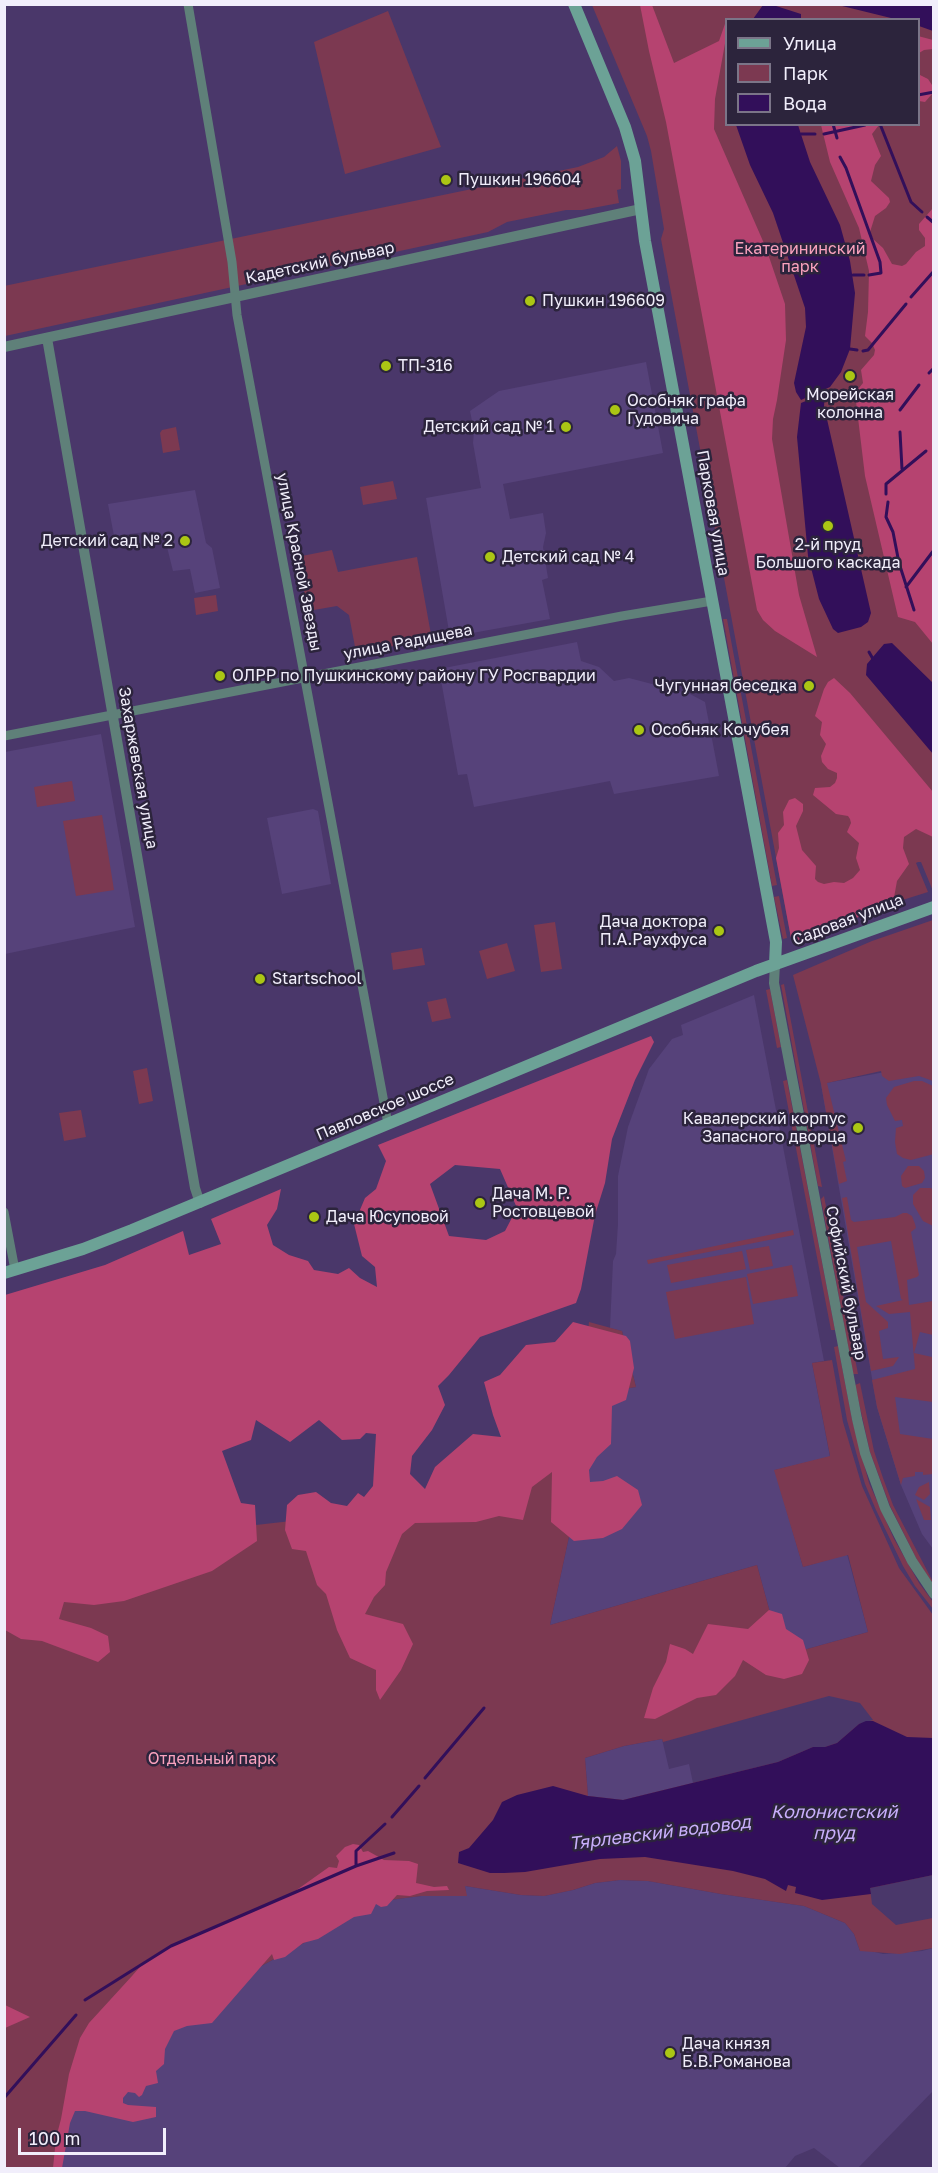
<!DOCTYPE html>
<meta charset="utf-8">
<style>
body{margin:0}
#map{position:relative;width:938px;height:2173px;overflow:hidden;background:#4a376a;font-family:"Golos Text",sans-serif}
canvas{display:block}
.frame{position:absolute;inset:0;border:6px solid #f1eefb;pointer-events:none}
.legend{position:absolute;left:725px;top:18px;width:195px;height:108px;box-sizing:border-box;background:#2c243c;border:2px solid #7b7588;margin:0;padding:8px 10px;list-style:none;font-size:18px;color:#f1eefb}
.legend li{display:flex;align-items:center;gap:12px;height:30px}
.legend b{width:30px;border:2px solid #7b7588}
.scale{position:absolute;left:18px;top:2128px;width:148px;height:27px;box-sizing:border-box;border:3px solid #f1eefb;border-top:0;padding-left:8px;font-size:18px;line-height:21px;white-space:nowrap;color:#f1eefb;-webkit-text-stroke:4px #2c243c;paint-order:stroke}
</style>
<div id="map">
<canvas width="938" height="2173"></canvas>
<div class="frame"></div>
<ul class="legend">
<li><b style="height:8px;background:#6ca296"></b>Улица</li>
<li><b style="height:16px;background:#7c3951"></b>Парк</li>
<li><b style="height:16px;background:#320f5a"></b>Вода</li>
</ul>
<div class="scale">100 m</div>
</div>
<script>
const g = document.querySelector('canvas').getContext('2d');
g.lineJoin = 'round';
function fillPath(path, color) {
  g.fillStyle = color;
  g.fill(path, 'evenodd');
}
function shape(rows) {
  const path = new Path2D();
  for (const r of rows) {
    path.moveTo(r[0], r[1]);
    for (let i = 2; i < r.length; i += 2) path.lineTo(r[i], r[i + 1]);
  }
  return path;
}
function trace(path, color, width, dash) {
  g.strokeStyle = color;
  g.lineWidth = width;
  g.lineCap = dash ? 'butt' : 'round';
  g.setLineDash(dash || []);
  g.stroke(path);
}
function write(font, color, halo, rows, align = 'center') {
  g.font = font + ' "Golos Text",sans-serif';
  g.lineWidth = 5;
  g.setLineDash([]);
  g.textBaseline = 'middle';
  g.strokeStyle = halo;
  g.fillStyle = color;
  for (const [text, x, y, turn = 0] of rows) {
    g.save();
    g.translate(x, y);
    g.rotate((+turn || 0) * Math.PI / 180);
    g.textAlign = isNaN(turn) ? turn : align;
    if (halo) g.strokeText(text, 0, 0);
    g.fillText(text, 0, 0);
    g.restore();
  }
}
fillPath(shape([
 [646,362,663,453,503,484,510,519,543,513,546,533,543,547,548,578,542,580,550,619,450,637,426,498,481,488,473,443,474,431,470,411,499,391],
 [195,490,206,543,212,548,220,588,195,593,190,569,173,571,165,539,153,531,114,536,108,504],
 [577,642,581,661,599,667,614,681,629,678,690,694,705,702,719,776,614,794,610,781,474,807,467,774,458,775,439,669],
 [101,734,135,927,5,954,5,752],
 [313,809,318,811,331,884,282,894,267,818],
 [754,995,824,1361,812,1363,830,1457,775,1470,803,1567,847,1554,868,1632,782,1656,757,1565,550,1625,600,1393,636,1387,622,1331,610,1328,613,1261,616,1254,618,1224,618,1176,628,1127,649,1069,672,1039,683,1035,681,1025],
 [933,1063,933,1549,922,1534,901,1485,877,1407,821,1084],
 [662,1739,669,1769,689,1764,693,1783,623,1800,588,1796,585,1758,624,1746],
 [620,1880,648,1881,721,1894,804,1906,845,1923,854,1934,860,1951,871,1951,883,1954,922,1951,933,1948,933,2091,858,2168,840,2168,814,2148,795,2156,785,2168,57,2168,79,2065,381,1901,421,1896,466,1896,465,1886,521,1895,544,1896,573,1890,595,1883]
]), '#56427a');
fillPath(shape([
 [592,5,933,5,933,891,921,862,918,862,916,863,928,892,893,903,797,942,791,938,661,239,664,229,651,151,647,136],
 [726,20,918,20,918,124,726,124],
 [388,11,441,147,345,174,314,42],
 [617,146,621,161,621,189,617,190,619,203,582,210,566,210,507,222,488,232,5,336,4,286,578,167,604,157],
 [176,427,180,450,163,453,160,433,162,430],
 [393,481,397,499,363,505,360,487],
 [332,550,338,572,417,557,432,640,356,652,349,615,337,606,308,611,297,557],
 [216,595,218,611,196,615,194,598],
 [723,619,727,619,777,885,772,886],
 [72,781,75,801,37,807,34,787],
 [102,815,114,890,76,896,63,821],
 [779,896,787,938,783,939,774,897],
 [933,920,933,1081,919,1076,889,1081,882,1076,881,1071,827,1083,846,1161,843,1162,847,1181,839,1184,821,1084,793,975,872,941],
 [555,922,562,969,541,972,534,925],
 [507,943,515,971,487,979,479,951],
 [422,948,425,965,393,970,391,953],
 [784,984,822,1187,818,1186,781,985],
 [770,989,781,1047,777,1048,766,990],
 [446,998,451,1018,432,1022,427,1002],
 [147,1068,153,1101,139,1104,133,1071],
 [787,1080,835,1330,831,1330,783,1081],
 [914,1081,922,1081,933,1086,934,1154,911,1160,903,1158,897,1154,895,1142,896,1128,903,1126,902,1120,895,1121,887,1105,886,1098,894,1087],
 [81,1110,86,1137,64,1141,59,1113],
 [908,1166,919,1166,924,1171,925,1178,922,1183,905,1188,902,1186,901,1176],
 [920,1188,931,1188,933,1190,933,1226,923,1221,913,1204,913,1195],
 [824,1196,858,1374,853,1374,821,1199],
 [847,1197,851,1220,854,1222,895,1217,903,1213,907,1213,912,1216,915,1224,916,1228,911,1232,919,1275,917,1277,907,1280,909,1305,933,1301,933,1335,920,1332,914,1353,932,1357,933,1355,933,1402,895,1397,900,1434,933,1439,933,1474,923,1475,923,1472,915,1472,915,1476,903,1478,901,1485,877,1407,872,1380,915,1369,910,1312,889,1314,876,1306,903,1300,901,1299,891,1241,857,1247,866,1302,888,1322,888,1328,879,1331,883,1359,899,1357,893,1366,871,1371,842,1198],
 [793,1230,794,1235,648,1264,647,1260],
 [769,1246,773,1266,750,1270,746,1250],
 [742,1251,746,1269,671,1283,667,1265],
 [792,1265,798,1296,753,1304,747,1274],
 [746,1277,754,1324,675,1339,666,1292],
 [589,1322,622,1331,636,1387,600,1393,550,1625,757,1565,782,1656,868,1632,848,1555,803,1567,774,1470,830,1456,812,1363,832,1360,843,1422,862,1486,899,1568,933,1615,933,1875,870,1888,872,1904,896,1925,933,1918,933,1948,900,1954,860,1951,854,1934,845,1923,804,1906,721,1894,648,1881,620,1880,595,1883,573,1890,544,1896,521,1895,465,1886,467,1896,421,1896,381,1901,79,2065,57,2168,5,2168,4,1584,218,1448,247,1526,371,1512,448,1498,581,1389],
 [829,1696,860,1703,873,1720,859,1724,837,1743,825,1747,813,1747,778,1762,623,1800,588,1796,585,1758,624,1746,662,1739,663,1742],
 [838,1346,852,1419,869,1483,894,1539,919,1583,933,1602,933,1609,915,1586,903,1566,876,1510,865,1484,847,1420,834,1347],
 [860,1383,874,1451,883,1478,893,1505,933,1582,931,1581,917,1560,890,1506,870,1452,855,1385],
 [929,1482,930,1494,924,1500,915,1495,919,1487],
 [916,1499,930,1507,931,1520,924,1520]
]), '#7c3951');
fillPath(shape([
 [640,5,652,5,674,63,719,41,726,21,726,38,715,99,714,129,766,248,785,304,786,340,777,400,773,419,772,439,799,595,817,657,775,631,763,620,757,610,666,122,649,51],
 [918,36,933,40,933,49,924,50,919,53],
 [918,74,928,79,932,85,932,94,925,102,919,101],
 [821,125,879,125,872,134,881,156,875,165,871,181,889,198,890,202,886,208,875,216,870,232,873,239,883,248,892,264,902,266,906,264,916,252,925,246,925,238,919,230,919,224,933,208,933,644,915,622,898,617,865,476,855,393,863,383,861,370,874,355,875,350,872,343,865,336,868,312,869,271,859,228,830,162],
 [834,678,850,693,933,792,933,837,916,829,904,837,903,848,909,864,897,881,893,903,797,942,791,938,776,858,779,848,778,833,784,825,783,812,789,800,795,798,803,804,803,811,796,826,802,850,816,866,815,879,818,882,824,884,834,882,844,883,853,878,860,870,856,858,859,843,847,832,851,823,850,819,848,816,836,814,813,795,815,788,830,787,835,783,837,778,837,773,828,769,822,762,821,756,826,744,820,735,822,722,815,716,824,689,828,682],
 [651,1036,654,1042,635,1080,612,1139,605,1183,595,1215,581,1289,576,1303,480,1337,449,1375,438,1386,445,1405,432,1430,412,1456,410,1474,425,1489,435,1467,473,1434,501,1437,493,1415,484,1382,500,1375,526,1345,555,1342,573,1322,626,1336,630,1341,634,1368,626,1400,612,1406,611,1444,597,1457,589,1470,590,1482,603,1481,617,1476,638,1490,642,1505,622,1529,603,1538,574,1541,551,1522,552,1472,532,1487,523,1520,499,1516,476,1522,415,1523,402,1534,386,1572,385,1585,374,1597,365,1614,403,1624,413,1644,401,1670,380,1700,376,1690,376,1670,350,1658,337,1630,326,1594,317,1585,306,1551,292,1549,285,1530,287,1505,298,1495,316,1492,331,1503,347,1506,358,1493,364,1497,373,1486,376,1434,366,1433,360,1439,342,1440,319,1420,290,1442,256,1420,251,1440,222,1451,241,1503,255,1505,257,1541,212,1571,124,1601,94,1605,64,1602,59,1619,91,1628,108,1636,110,1652,98,1662,42,1641,21,1639,5,1630,5,1295,105,1265,183,1231,189,1255,221,1244,211,1219,281,1189,277,1209,267,1225,273,1245,289,1255,308,1261,314,1270,338,1274,349,1268,360,1278,377,1287,375,1267,362,1256,354,1224,365,1198,376,1189,386,1161,378,1145],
 [455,1165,500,1169,517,1208,505,1231,486,1240,449,1236,430,1184],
 [769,1610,782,1614,786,1629,803,1640,809,1660,802,1674,784,1679,766,1675,743,1660,735,1676,716,1695,697,1698,655,1719,644,1718,653,1688,666,1662,670,1644,685,1649,693,1654,708,1624,748,1629],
 [353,1844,359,1845,363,1852,368,1851,384,1860,409,1861,418,1864,416,1883,434,1887,447,1886,449,1890,427,1891,410,1896,397,1895,387,1906,381,1907,376,1904,371,1914,354,1917,318,1939,303,1943,285,1957,274,1960,272,1954,212,2023,187,2026,174,2031,165,2049,164,2064,156,2071,158,2083,146,2086,142,2095,139,2097,135,2093,128,2092,123,2098,123,2103,128,2105,156,2107,156,2117,133,2122,85,2111,75,2111,70,2123,62,2168,53,2168,56,2138,61,2119,69,2074,80,2038,89,2023,132,1976,145,1961,170,1946,291,1894,329,1867,337,1868,339,1861,336,1856,345,1847],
 [4,2005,5,2005,30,2017,5,2028]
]), '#b64370');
fillPath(shape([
 [763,5,773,5,801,14,801,19,753,19],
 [838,5,933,5,933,31,919,26,918,20,895,19],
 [736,125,798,125,810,162,840,225,850,261,855,293,850,349,841,372,830,387,801,400,796,392,794,383,806,327,805,308,773,213,750,165],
 [825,393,824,406,871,613,868,622,861,627,838,633,833,629,819,599,808,556,797,437,801,403],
 [892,643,933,683,933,754,866,675,867,664,878,651,884,644],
 [866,1721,873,1721,907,1737,933,1738,933,1875,870,1888,871,1894,822,1900,795,1893,796,1887,788,1885,786,1891,765,1879,733,1871,645,1857,600,1859,525,1872,504,1873,490,1873,458,1863,459,1852,469,1848,493,1820,502,1802,517,1795,553,1786,588,1796,623,1800,778,1762,813,1747,825,1747,837,1743,859,1724]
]), '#320f5a');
trace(shape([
 [918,95,934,92],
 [833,124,837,138],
 [880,124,911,202,922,212],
 [801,134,815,134],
 [824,134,865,125],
 [840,157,846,168,880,262,881,273,869,275],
 [927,217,934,223],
 [853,275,864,275],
 [911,297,934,271],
 [850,349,857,350],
 [863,351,868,350,906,304],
 [929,373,934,368],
 [900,410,919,385],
 [900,432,902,469],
 [886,494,886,484,926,451],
 [888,502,886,517,893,532,899,563,914,610],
 [906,587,934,550],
 [869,652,873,659],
 [425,1778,484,1708],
 [392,1817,419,1786],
 [356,1866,356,1851,385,1824],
 [85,2000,171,1946,356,1866,394,1853],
 [4,2098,76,2015]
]), '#320f5a', 3);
trace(shape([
 [188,4,232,262,237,315,388,1124],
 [4,736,622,616,712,601],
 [4,1212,15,1270]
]), '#5f8079', 9);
trace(shape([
 [47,338,195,1188,200,1203],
 [4,347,641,209],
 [775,964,774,983,857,1419,865,1453,885,1508,912,1561,934,1594]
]), '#5f8079', 10);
trace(shape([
 [574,4,625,127,635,161,645,241,776,942,775,964],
 [4,1273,83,1249,132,1230,756,971,934,907]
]), '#6ca296', 12);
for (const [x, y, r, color] of [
 [446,180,6,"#abc614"],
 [530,301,6,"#abc614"],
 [386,366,6,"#abc614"],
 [850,376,6,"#abc614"],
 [615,410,6,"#abc614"],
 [566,427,6,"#abc614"],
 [828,526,6,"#abc614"],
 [185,541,6,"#abc614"],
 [490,557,6,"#abc614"],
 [220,676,6,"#abc614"],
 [809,686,6,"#abc614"],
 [639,730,6,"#abc614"],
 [719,931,6,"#abc614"],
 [260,979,6,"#abc614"],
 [858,1128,6,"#abc614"],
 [480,1203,6,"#abc614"],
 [314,1217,6,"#abc614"],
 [670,2053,6,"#abc614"]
]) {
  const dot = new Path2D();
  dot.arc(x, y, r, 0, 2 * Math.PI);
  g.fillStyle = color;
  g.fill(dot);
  trace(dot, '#2c243c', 2);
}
write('16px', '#f1eefb', '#2c243c', [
 ["Пушкин 196604",458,180],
 ["Пушкин 196609",542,301],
 ["ТП-316",398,366],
 ["Морейская",850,395,"center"],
 ["колонна",850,413,"center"],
 ["Особняк графа",627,401],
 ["Гудовича",627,419],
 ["Детский сад № 1",554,427,"right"],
 ["Детский сад № 2",173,541,"right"],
 ["2-й пруд",828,545,"center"],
 ["Большого каскада",828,563,"center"],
 ["Детский сад № 4",502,557],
 ["ОЛРР по Пушкинскому району ГУ Росгвардии",232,676],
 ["Чугунная беседка",797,686,"right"],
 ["Особняк Кочубея",651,730],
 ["Дача доктора",707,922,"right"],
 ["П.А.Раухфуса",707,940,"right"],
 ["Startschool",272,979],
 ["Кавалерский корпус",846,1119,"right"],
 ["Запасного дворца",846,1137,"right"],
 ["Дача М. Р.",492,1194],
 ["Ростовцевой",492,1212],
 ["Дача Юсуповой",326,1217],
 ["Дача князя",682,2044],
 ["Б.В.Романова",682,2062]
], 'left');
write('16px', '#faa2be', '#2c243c', [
 ["Екатерининский",800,249],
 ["парк",800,267],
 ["Отдельный парк",212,1759]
]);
write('16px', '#f1eefb', '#2c243c', [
 ["Кадетский бульвар",320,263,-12],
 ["Парковая улица",713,513,80],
 ["улица Красной Звезды",299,562,79],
 ["улица Радищева",408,642,-11],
 ["Захаржевская улица",138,768,80],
 ["Садовая улица",848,920,-21],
 ["Павловское шоссе",385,1107,-23],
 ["Софийский бульвар",846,1283,79]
]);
write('italic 18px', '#c9affc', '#2c243c', [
 ["Колонистский",834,1812],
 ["пруд",834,1833],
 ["Тярлевский водовод",660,1833,-7]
]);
</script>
